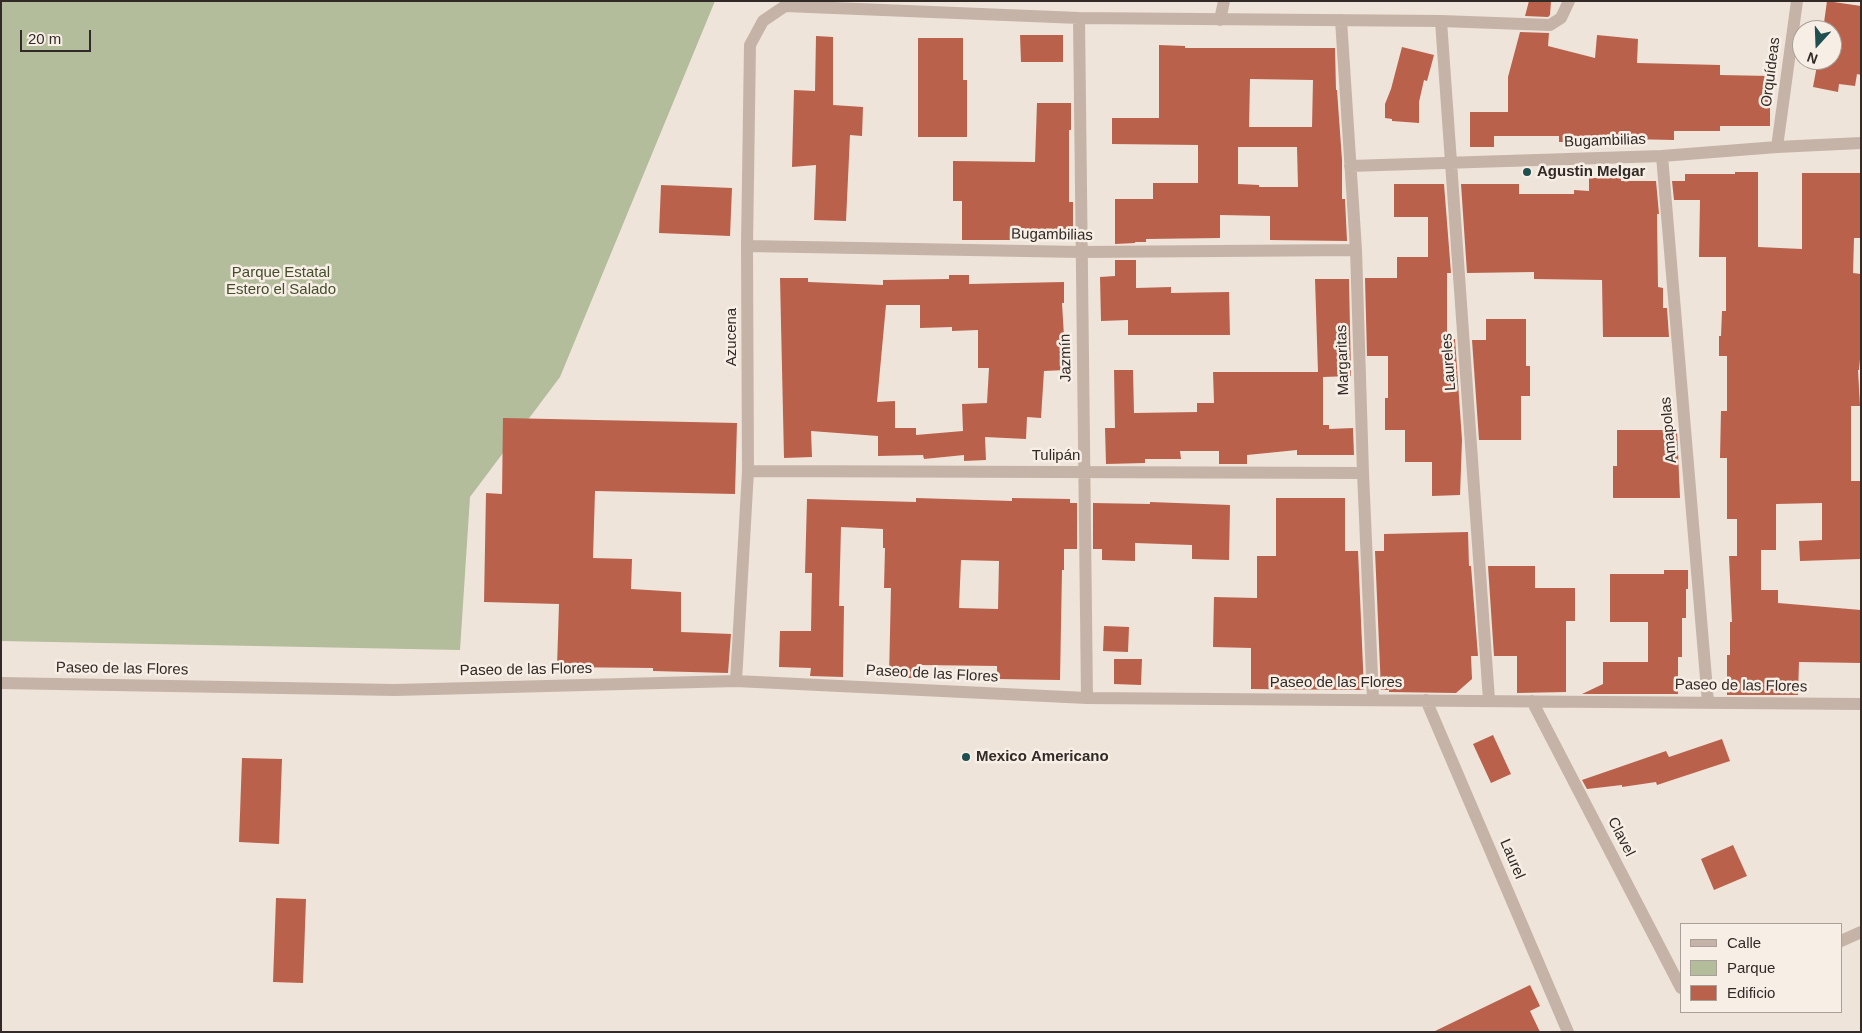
<!DOCTYPE html>
<meta charset="utf-8">
<style>
body{margin:0}
#map{position:relative;width:1862px;height:1033px;overflow:hidden;background:#efe4da;font-family:Helvetica,sans-serif}
canvas{display:block}
.frame{position:absolute;inset:0;border:2px solid #322a27;pointer-events:none}
.legend{position:absolute;left:1680px;top:923px;width:162px;height:90px;box-sizing:border-box;background:#f7eee5;border:1px solid #a8a099;margin:0;padding:6px 9px;list-style:none;font-size:15px;color:#322a27}
.legend li{display:flex;align-items:center;gap:10px;height:25px}
.legend b{width:25px;border:1px solid #a8a099}
.north{position:absolute;left:1792px;top:20px;width:50px;height:50px;box-sizing:border-box;background:#f7eee5;border:1px solid #a8a099;border-radius:50%;rotate:200deg;font-size:14px;font-weight:700;line-height:20px;text-align:center;color:#322a27}
.north::after{content:'';display:block;margin:auto;width:18px;height:22px;background:#204f50;clip-path:polygon(50% 0,100% 100%,50% 72%,0 100%)}
.scale{position:absolute;left:20px;top:30px;width:71px;height:22px;box-sizing:border-box;border:2px solid #322a27;border-top:0;padding-left:6px;font-size:15px;line-height:18px;white-space:nowrap;color:#322a27;-webkit-text-stroke:4px #f7eee5;paint-order:stroke}
</style>
<div id="map">
<canvas width="1862" height="1033"></canvas>
<div class="frame"></div>
<ul class="legend">
<li><b style="height:6px;background:#c5b3a7"></b>Calle</li>
<li><b style="height:14px;background:#b3bc9b"></b>Parque</li>
<li><b style="height:14px;background:#ba614c"></b>Edificio</li>
</ul>
<div class="north">N</div>
<div class="scale">20 m</div>
</div>
<script>
const g = document.querySelector('canvas').getContext('2d');
g.lineJoin = 'round';
function fillPath(path, color) {
  g.fillStyle = color;
  g.fill(path, 'evenodd');
}
function shape(rows) {
  const path = new Path2D();
  for (const r of rows) {
    path.moveTo(r[0], r[1]);
    for (let i = 2; i < r.length; i += 2) path.lineTo(r[i], r[i + 1]);
  }
  return path;
}
function trace(path, color, width, dash) {
  g.strokeStyle = color;
  g.lineWidth = width;
  g.lineCap = dash ? 'butt' : 'round';
  g.setLineDash(dash || []);
  g.stroke(path);
}
function write(font, color, halo, rows, align = 'center') {
  g.font = font + ' Helvetica,sans-serif';
  g.lineWidth = 5;
  g.setLineDash([]);
  g.textBaseline = 'middle';
  g.strokeStyle = halo;
  g.fillStyle = color;
  for (const [text, x, y, turn = 0] of rows) {
    g.save();
    g.translate(x, y);
    g.rotate((+turn || 0) * Math.PI / 180);
    g.textAlign = isNaN(turn) ? turn : align;
    if (halo) g.strokeText(text, 0, 0);
    g.fillText(text, 0, 0);
    g.restore();
  }
}
fillPath(shape([
 [1,1,715,1,560,377,470,497,460,650,1,641]
]), '#b3bc9b');
fillPath(shape([
 [1529,1,1551,1,1550,15,1548,17,1525,16],
 [1827,1,1861,6,1861,75,1857,74,1855,86,1839,84,1838,92,1813,87,1818,60,1832,60,1832,30,1823,30],
 [1520,32,1549,33,1548,46,1595,58,1597,35,1638,39,1637,63,1720,65,1720,75,1770,76,1770,126,1720,126,1720,131,1674,131,1674,140,1583,138,1583,142,1559,142,1559,136,1494,136,1494,147,1470,147,1470,112,1508,112,1508,77],
 [1020,35,1063,35,1063,62,1021,62],
 [816,36,833,37,833,105,863,107,862,136,850,135,846,221,814,220,816,165,792,167,794,90,815,91],
 [918,38,963,38,963,80,967,80,967,137,918,137],
 [1159,45,1185,46,1185,48,1335,48,1336,90,1337,90,1342,160,1342,199,1345,199,1347,241,1270,240,1270,216,1220,215,1220,238,1146,239,1146,242,1135,242,1135,243,1115,244,1115,199,1153,199,1153,183,1198,183,1198,145,1112,144,1112,118,1159,118],
 [1250,79,1313,80,1312,127,1249,127],
 [1238,147,1297,147,1298,187,1259,187,1259,185,1238,184],
 [1402,47,1434,55,1427,81,1424,80,1419,102,1419,123,1392,121,1392,119,1385,118,1385,104,1391,89],
 [1037,103,1071,103,1071,130,1069,130,1069,202,1073,202,1073,240,962,240,962,201,953,201,953,161,1035,162],
 [1735,172,1758,172,1758,247,1802,249,1802,173,1860,173,1861,238,1854,238,1853,273,1861,274,1861,348,1859,370,1858,370,1860,406,1851,406,1851,481,1861,481,1861,559,1800,561,1799,541,1822,540,1822,503,1776,504,1776,550,1761,550,1761,590,1778,590,1778,603,1861,610,1861,663,1799,662,1798,695,1727,695,1727,655,1730,655,1730,622,1732,622,1729,556,1737,556,1737,519,1727,519,1727,458,1720,458,1721,411,1727,411,1727,356,1719,356,1719,336,1721,336,1722,311,1726,311,1726,257,1699,257,1700,200,1674,200,1672,181,1685,181,1685,174,1735,174],
 [1589,178,1621,178,1621,181,1656,181,1659,214,1657,214,1658,287,1663,288,1663,308,1667,308,1669,337,1603,337,1602,280,1534,279,1534,272,1467,273,1461,184,1519,184,1519,194,1574,194,1574,190,1589,191],
 [1394,184,1444,184,1451,273,1447,273,1447,339,1455,339,1462,440,1460,495,1432,496,1432,462,1405,462,1405,430,1385,430,1385,398,1388,398,1388,356,1367,356,1365,278,1397,278,1397,257,1428,257,1428,217,1394,217],
 [661,185,732,188,730,236,659,233],
 [1115,260,1136,260,1136,288,1171,287,1171,293,1229,292,1230,335,1128,335,1128,320,1101,321,1100,277,1115,276],
 [949,275,969,275,969,284,1064,282,1064,303,1062,303,1066,370,1044,371,1041,418,1027,417,1026,439,985,437,986,460,964,461,964,455,924,459,923,455,878,456,878,436,811,431,812,457,784,458,780,278,808,278,808,282,883,285,883,280,949,279],
 [886,305,920,305,920,328,952,327,952,331,978,330,978,368,989,368,987,403,962,404,963,431,916,435,916,428,895,428,895,401,877,402],
 [1315,279,1349,279,1351,376,1323,377,1323,425,1329,425,1329,429,1353,428,1354,455,1297,455,1297,450,1247,455,1247,464,1219,464,1219,451,1180,451,1181,459,1145,459,1145,463,1106,464,1105,428,1115,428,1114,370,1133,370,1134,413,1197,412,1197,403,1214,403,1213,372,1318,372],
 [1486,319,1526,319,1526,366,1530,366,1530,396,1521,396,1521,440,1479,440,1472,340,1486,340],
 [503,418,737,423,735,494,595,491,593,558,632,559,631,589,681,592,681,632,731,634,728,673,653,671,653,668,557,667,559,604,484,602,486,493,502,494],
 [1617,430,1677,430,1680,498,1613,498,1613,466,1617,466],
 [916,498,1012,501,1012,498,1070,499,1070,503,1077,503,1077,549,1064,549,1064,570,1062,570,1060,680,997,679,997,666,920,665,919,678,889,678,891,588,884,588,885,548,883,548,883,529,841,527,839,606,844,606,843,677,810,676,811,668,779,667,780,631,811,631,812,573,805,573,807,499,916,502],
 [961,560,999,561,998,609,959,608],
 [1276,498,1345,498,1345,551,1358,551,1364,690,1251,689,1251,648,1213,647,1214,597,1257,598,1257,556,1276,556],
 [1150,502,1230,505,1229,560,1192,559,1192,545,1135,543,1135,561,1102,560,1102,549,1093,549,1093,503,1150,504],
 [1468,532,1469,566,1471,566,1478,656,1471,656,1472,679,1456,693,1389,692,1389,690,1381,690,1375,551,1384,551,1384,534],
 [1488,566,1535,566,1535,588,1575,588,1575,621,1566,621,1566,692,1517,693,1517,656,1494,656],
 [1664,570,1688,570,1688,589,1686,589,1686,618,1682,618,1682,657,1678,657,1678,694,1582,694,1603,684,1603,662,1648,662,1648,622,1610,622,1610,574,1664,574],
 [1104,626,1129,627,1128,652,1103,651],
 [1114,659,1142,659,1141,685,1114,684],
 [1493,735,1511,774,1491,783,1473,744],
 [1722,739,1730,761,1657,785,1656,782,1622,787,1622,785,1587,789,1582,780,1666,751,1669,757],
 [242,758,282,759,279,844,239,842],
 [1733,845,1747,876,1714,890,1701,859],
 [276,898,306,899,303,983,273,982],
 [1530,985,1540,1006,1530,1011,1540,1032,1433,1032]
]), '#ba614c');
trace(shape([
 [1079,18,1087,698],
 [1220,20,1224,1],
 [1341,20,1356,250,1363,473,1373,699],
 [1441,21,1489,700],
 [1777,147,1797,1],
 [1662,156,1708,702],
 [1350,166,1662,156,1777,147,1861,143],
 [747,246,1081,252,1356,250],
 [748,471,1363,473],
 [736,681,748,471,747,246,750,45,763,21,785,6,1079,18,1441,21,1550,25,1561,18,1569,1],
 [1,683,395,690,736,681,1087,698,1861,704],
 [1426,700,1568,1032],
 [1532,701,1681,988],
 [1841,941,1861,932]
]), '#c5b3a7', 12);
for (const [x, y, r, color] of [
 [1527,172,5,"#204f50"],
 [966,757,5,"#204f50"]
]) {
  const dot = new Path2D();
  dot.arc(x, y, r, 0, 2 * Math.PI);
  g.fillStyle = color;
  g.fill(dot);
  trace(dot, '#f7eee5', 2);
}
write('15px', '#322a27', '#f7eee5', [
 ["Orquídeas",1771,72,-83],
 ["Bugambilias",1605,141,-2],
 ["Bugambilias",1052,235,1],
 ["Azucena",732,337,-90],
 ["Jazmín",1066,358,-91],
 ["Margaritas",1343,360,-92],
 ["Laureles",1449,362,-94],
 ["Amapolas",1669,430,-95],
 ["Tulipán",1056,456],
 ["Paseo de las Flores",122,669,1],
 ["Paseo de las Flores",526,670,-1],
 ["Paseo de las Flores",932,674,3],
 ["Paseo de las Flores",1336,683],
 ["Paseo de las Flores",1741,686,1],
 ["Clavel",1621,837,63],
 ["Laurel",1512,859,67]
]);
write('bold 15px', '#322a27', '#f7eee5', [
 ["Agustin Melgar",1537,172],
 ["Mexico Americano",976,757]
], 'left');
write('15px', '#444e2d', '#f7eee5', [
 ["Parque Estatal",281,273],
 ["Estero el Salado",281,290]
]);
</script>
